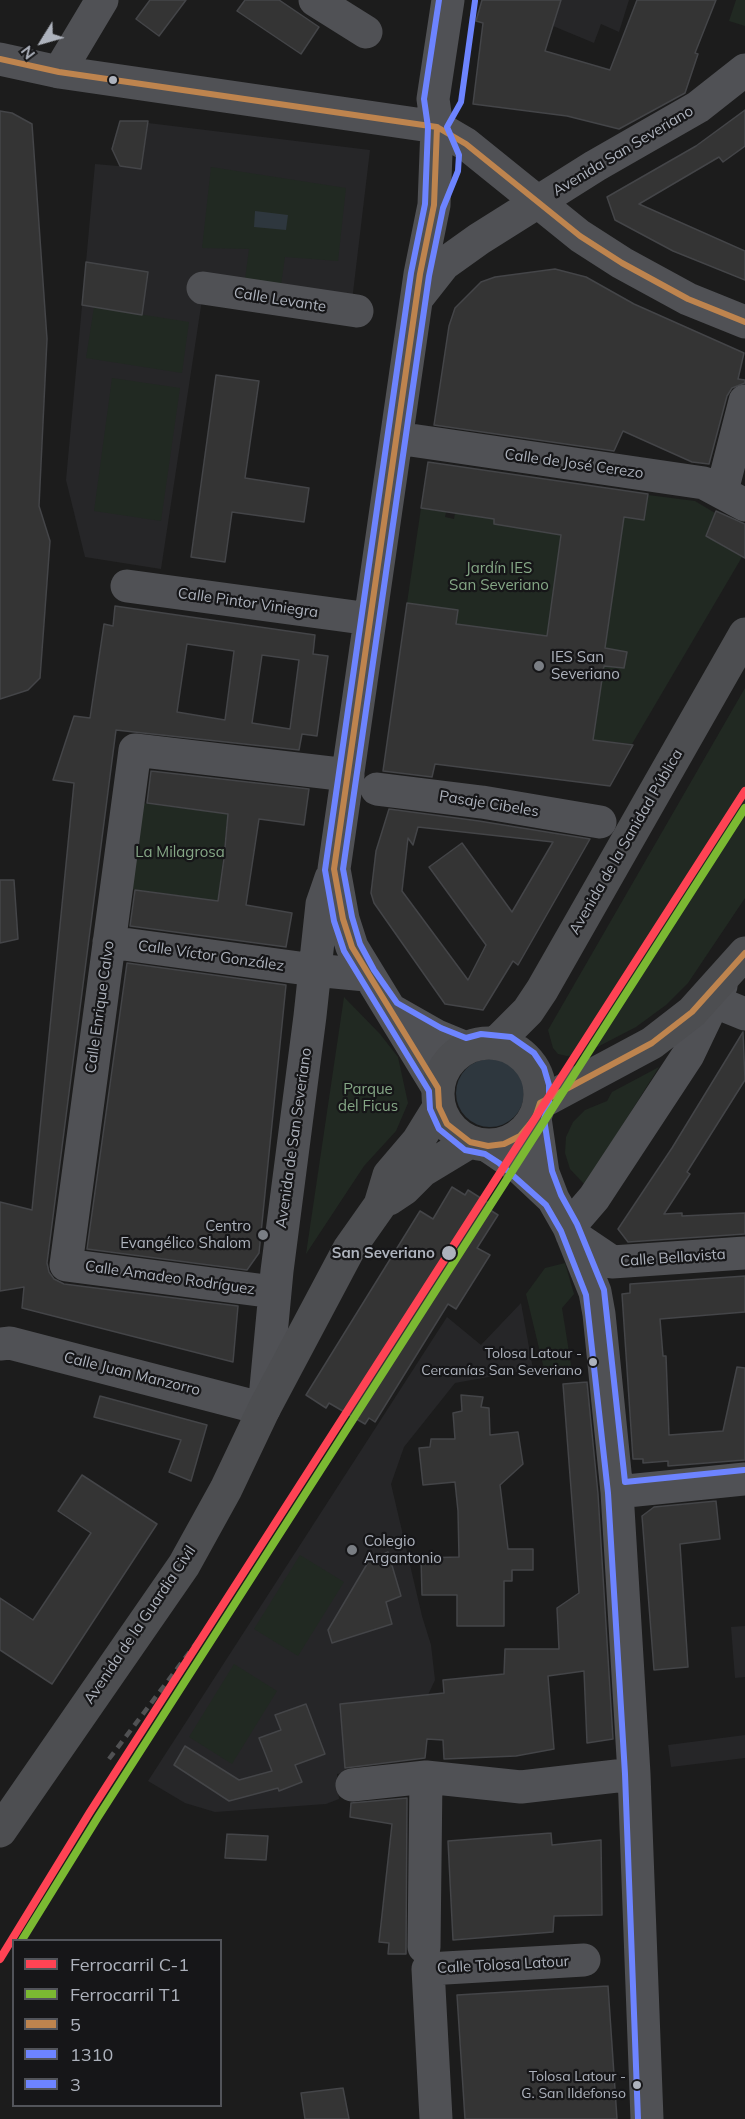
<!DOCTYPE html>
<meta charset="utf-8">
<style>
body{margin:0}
#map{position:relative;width:745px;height:2119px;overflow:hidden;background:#1c1c1c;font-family:Mulish,sans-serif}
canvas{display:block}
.legend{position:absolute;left:12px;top:1939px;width:210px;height:168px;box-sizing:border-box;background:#161618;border:2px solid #52545a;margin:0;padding:8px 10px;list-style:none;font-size:18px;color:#adb2bc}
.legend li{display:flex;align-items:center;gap:12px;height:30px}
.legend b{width:30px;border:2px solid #52545a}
.north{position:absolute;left:12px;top:12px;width:60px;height:60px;-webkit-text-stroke:4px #161618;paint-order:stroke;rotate:233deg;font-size:16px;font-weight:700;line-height:24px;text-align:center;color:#adb2bc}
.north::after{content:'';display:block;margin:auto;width:21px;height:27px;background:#adb2bc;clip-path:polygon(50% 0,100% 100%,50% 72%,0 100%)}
</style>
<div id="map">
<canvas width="745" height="2119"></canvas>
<ul class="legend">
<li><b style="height:8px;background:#ff4354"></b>Ferrocarril C-1</li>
<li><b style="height:8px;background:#7bb932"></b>Ferrocarril T1</li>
<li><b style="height:8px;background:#be844e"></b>5</li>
<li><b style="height:8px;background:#6d84ff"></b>1310</li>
<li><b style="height:8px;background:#6d84ff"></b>3</li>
</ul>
<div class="north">N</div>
</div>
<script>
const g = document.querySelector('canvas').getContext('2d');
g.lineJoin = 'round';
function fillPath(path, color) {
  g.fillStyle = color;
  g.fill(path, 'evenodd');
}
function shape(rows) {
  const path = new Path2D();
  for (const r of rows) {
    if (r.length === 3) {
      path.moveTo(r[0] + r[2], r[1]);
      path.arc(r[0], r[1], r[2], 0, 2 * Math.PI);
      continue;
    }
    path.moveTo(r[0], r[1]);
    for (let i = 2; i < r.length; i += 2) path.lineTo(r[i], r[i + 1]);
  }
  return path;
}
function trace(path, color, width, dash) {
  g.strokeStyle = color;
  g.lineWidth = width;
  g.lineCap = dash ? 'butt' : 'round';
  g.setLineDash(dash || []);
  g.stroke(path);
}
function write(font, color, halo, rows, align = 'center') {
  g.font = font + ' Mulish,sans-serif';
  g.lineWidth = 4.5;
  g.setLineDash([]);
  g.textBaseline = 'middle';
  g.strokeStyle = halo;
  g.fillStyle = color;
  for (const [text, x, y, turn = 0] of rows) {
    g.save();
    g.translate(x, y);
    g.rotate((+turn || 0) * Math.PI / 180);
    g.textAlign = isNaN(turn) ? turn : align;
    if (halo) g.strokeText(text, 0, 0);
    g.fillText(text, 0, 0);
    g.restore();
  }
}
fillPath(shape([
 [561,0,629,0,619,32,601,24,594,43,553,26],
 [148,123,370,150,352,301,205,280,161,569,85,557,66,480,95,164,141,168],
 [521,1303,533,1369,455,1383,404,1447,391,1484,422,1616,431,1645,435,1680,428,1695,340,1704,346,1773,337,1774,339,1799,326,1804,215,1812,185,1803,148,1781,447,1317,481,1345],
 [745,1626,745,1677,735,1678,731,1627],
 [745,1735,745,1758,671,1767,668,1745]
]), '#262628');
fillPath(shape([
 [736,0,745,0,745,26,729,21],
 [211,167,346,188,338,261,285,257,280,292,244,287,249,249,202,248],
 [94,307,189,322,182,373,86,358],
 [112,378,180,388,161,521,94,511],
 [648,495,695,501,715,513,706,536,742,557,632,744,593,740,604,666,624,668,627,652,605,648,624,517],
 [421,508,446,512,445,517,454,519,455,513,494,519,494,524,562,529,547,636,456,624,457,610,407,603],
 [745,688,745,898,688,983,666,1005,636,1027,582,1055,567,1056,558,1054,553,1048,548,1030],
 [142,803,228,814,218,901,130,889],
 [344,997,380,1034,398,1057,408,1103,396,1131,364,1166,306,1254],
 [659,1067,585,1185,570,1169,565,1153,566,1137,573,1122,585,1110,607,1101,612,1092],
 [565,1263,574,1294,562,1308,572,1371,559,1366,545,1373,526,1294,545,1268],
 [300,1555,344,1582,298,1656,254,1629],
 [234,1664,277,1691,232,1764,189,1737]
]), '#212922');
fillPath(shape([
 [255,211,288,215,286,230,254,227],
 [490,1093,34]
]), '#2e373e');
const building = shape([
 [150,0,186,0,159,36,136,19,150,0],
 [245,0,279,0,319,27,301,54,237,11,245,0],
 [482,0,561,0,545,51,610,70,637,0,716,0,695,53,698,54,685,93,619,129,567,116,473,104,483,23,476,21,482,0],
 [745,110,745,146,723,162,719,157,639,204,745,251,745,280,673,251,615,220,607,197,696,146,745,110],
 [0,111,12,113,32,124,47,339,39,506,50,541,40,678,28,690,0,699,0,111],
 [120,121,148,121,141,169,120,166,112,149,120,121],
 [86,262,148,272,142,315,82,305,86,262],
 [555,269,586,277,634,304,744,353,738,379,745,380,745,383,732,388,727,396,709,464,692,462,623,431,614,451,434,425,449,326,455,308,481,282,495,277,555,269],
 [216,375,259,381,245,478,309,488,304,522,232,512,225,562,191,557,216,375],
 [428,462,648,494,644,520,624,517,605,648,627,652,624,668,604,666,593,740,633,745,610,786,435,764,432,777,383,771,407,603,458,610,456,624,547,636,561,535,494,524,494,519,421,508,428,462],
 [716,511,745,524,745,558,706,536,716,511],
 [115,606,315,635,313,654,328,656,317,736,302,734,299,750,116,730,47,1263,49,1272,54,1279,64,1284,238,1306,233,1362,22,1308,24,1287,0,1291,0,1202,32,1210,74,783,53,780,74,716,90,718,104,624,113,626,115,606],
 [187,644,234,651,225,720,177,712,187,644],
 [262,655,299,660,290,729,252,723,262,655],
 [151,771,309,789,304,825,259,819,246,905,292,913,286,947,130,926,135,890,218,901,224,858,228,814,147,803,151,771],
 [389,809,479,821,590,839,518,965,513,961,483,1010,445,1004,374,903,371,893,376,851,389,809],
 [418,827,553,842,512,912,462,843,429,867,486,945,468,980,402,891,408,838,413,845,418,827],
 [0,880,14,880,18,939,0,943,0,880],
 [127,963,286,985,259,1253,247,1270,87,1249,127,963],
 [743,1032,745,1080,687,1172,690,1174,664,1214,682,1213,682,1216,745,1213,745,1234,628,1242,618,1229,672,1148,743,1032],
 [452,1187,465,1195,468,1190,490,1204,487,1208,498,1215,477,1248,490,1255,456,1309,448,1304,375,1422,369,1418,365,1424,329,1403,326,1408,306,1395,420,1211,433,1219,452,1187],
 [745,1276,745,1312,660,1319,663,1356,666,1356,669,1435,723,1431,737,1367,745,1368,745,1460,668,1466,668,1461,643,1463,643,1459,633,1459,622,1294,630,1293,630,1284,745,1276],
 [587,1382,598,1494,613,1739,587,1743,584,1671,548,1676,554,1749,516,1756,444,1759,443,1740,427,1739,425,1758,345,1768,340,1704,444,1693,443,1680,504,1674,505,1649,559,1649,557,1608,579,1593,563,1384,587,1382],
 [461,1395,483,1397,481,1407,489,1408,490,1435,518,1432,523,1464,500,1485,508,1549,533,1549,533,1570,512,1570,512,1581,504,1581,504,1626,457,1626,457,1595,422,1595,421,1558,459,1557,458,1511,455,1482,423,1485,419,1448,430,1447,431,1439,455,1439,453,1413,462,1411,461,1395],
 [100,1396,207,1425,191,1481,169,1472,181,1440,94,1417,100,1396],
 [82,1475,157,1524,52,1684,0,1650,0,1598,33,1620,91,1533,58,1511,82,1475],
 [716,1501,720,1539,680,1544,688,1667,654,1670,642,1516,654,1507,716,1501],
 [388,1552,401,1596,386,1602,392,1624,332,1643,328,1630,370,1559,388,1552],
 [306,1704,325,1754,295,1765,302,1782,279,1791,278,1788,229,1801,174,1765,185,1746,239,1780,272,1771,259,1738,281,1730,275,1715,306,1704],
 [407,1798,406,1954,388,1954,389,1943,379,1942,392,1824,350,1817,351,1803,407,1798],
 [551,1833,552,1845,601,1840,602,1915,554,1916,553,1932,453,1940,448,1841,551,1833],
 [227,1834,268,1836,266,1860,225,1858,227,1834],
 [608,1986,617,2119,465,2119,457,1995,608,1986],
 [343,2088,349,2119,305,2119,301,2093,343,2088]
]);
fillPath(building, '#343434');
trace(building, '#444548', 1.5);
trace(shape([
 [315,0,366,32],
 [0,59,59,72,437,127,466,144,580,236,622,263,688,299,745,322],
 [59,72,102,0],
 [203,288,357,311],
 [418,297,444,264,479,239,595,166,698,107,745,70],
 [397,438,704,483,745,505],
 [722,491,745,401],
 [127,586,370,619],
 [377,789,482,802,600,822],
 [109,942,314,970,366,975],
 [713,1001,745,1014],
 [393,1011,437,1036,466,1048],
 [438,1088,352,947,343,919,334,869,420,274,434,205,437,127,433,99,448,0],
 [535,1118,543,1173,553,1199,569,1227,595,1292,599,1314,617,1492,634,1774,647,2119],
 [488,1146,519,1167,552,1198],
 [569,1227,594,1198,688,1055,721,986],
 [572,1235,612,1262,745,1253],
 [274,1292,66,1265,135,750,348,775],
 [0,1344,10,1343,264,1409,277,1271,310,1016,322,904,331,878],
 [617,1492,745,1479],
 [352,1785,426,1777],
 [424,1947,426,1777,521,1787,634,1774],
 [436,2119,428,1969,584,1960]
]), '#505155', 33);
trace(shape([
 [489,1094,51],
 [496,1043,528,1011,542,990,745,634],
 [540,1103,652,1043,692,1012,745,953],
 [389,1199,404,1189,422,1171,470,1142],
 [0,1831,184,1565,226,1489,264,1409,349,1249,380,1205,389,1175,418,1141,439,1107]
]), '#4d4e51', 33);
trace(shape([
 [109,1759,213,1621]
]), '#505153', 4.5, [8, 6]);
trace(shape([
 [0,59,59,72,437,127,466,144,580,236,622,263,688,299,745,322],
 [437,127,434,205,420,274,334,869,343,919,352,947,438,1088,439,1107,447,1124,470,1142,488,1146,504,1144,520,1136,535,1118,540,1103,652,1043,692,1012,745,953]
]), '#be844e', 6);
trace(shape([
 [439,0,424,99,428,127,425,204,411,273,325,870,334,921,344,951,429,1091,430,1109,439,1129,465,1150,485,1154,499,1163,546,1205,561,1231,586,1295,608,1493,625,1774,638,2119]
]), '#6d84ff', 6);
trace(shape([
 [475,1,461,102,447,127,459,155,458,171,443,208,429,276,343,869,352,917,360,944,374,970,397,1003,441,1028,466,1038,481,1034,511,1037,534,1053,544,1068,549,1085,549,1104,544,1119,552,1171,561,1195,577,1224,604,1290,625,1482,744,1470]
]), '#6d84ff', 6);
trace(shape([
 [0,1959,90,1812,745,791]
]), '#ff4354', 8);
trace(shape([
 [22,1940,98,1817,745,808]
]), '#7bb932', 8);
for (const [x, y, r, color] of [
 [113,80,5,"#adb2bc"],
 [539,666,6,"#7a7e84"],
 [263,1235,6,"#7a7e84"],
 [449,1253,8,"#adb2bc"],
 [593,1362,5,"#adb2bc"],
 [352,1550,6,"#7a7e84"],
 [637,2085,5,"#adb2bc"]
]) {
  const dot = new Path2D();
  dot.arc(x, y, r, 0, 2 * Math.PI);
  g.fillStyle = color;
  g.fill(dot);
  trace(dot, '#161618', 2);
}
write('14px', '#adb2bc', '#161618', [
 ["Tolosa Latour -",582,1354],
 ["Cercanías San Severiano",582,1371],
 ["Tolosa Latour -",626,2077],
 ["G. San Ildefonso",626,2094]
], 'right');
write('15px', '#adb2bc', '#161618', [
 ["Avenida San Severiano",623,151,-31],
 ["Calle Levante",280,300,9],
 ["Calle de José Cerezo",574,464,8],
 ["Calle Pintor Viniegra",248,603,8],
 ["Pasaje Cibeles",489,804,9],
 ["Avenida de la Sanidad Pública",626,842,-60],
 ["Calle Víctor González",211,956,8],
 ["Calle Enrique Calvo",100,1007,-82],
 ["Avenida de San Severiano",294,1138,-82],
 ["Calle Bellavista",673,1258,-4],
 ["Calle Amadeo Rodríguez",170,1278,8],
 ["Calle Juan Manzorro",132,1374,14],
 ["Avenida de la Guardia Civil",140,1625,-56],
 ["Calle Tolosa Latour",503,1965,-3]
]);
write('15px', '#85a786', '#161618', [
 ["Jardín IES",499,568],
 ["San Severiano",499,585],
 ["La Milagrosa",180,852],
 ["Parque",368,1089],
 ["del Ficus",368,1106]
]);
write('15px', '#adb2bc', '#161618', [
 ["IES San",551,657],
 ["Severiano",551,674],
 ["Centro",251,1226,"right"],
 ["Evangélico Shalom",251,1243,"right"],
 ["Colegio",364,1541],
 ["Argantonio",364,1558]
], 'left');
write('bold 15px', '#adb2bc', '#161618', [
 ["San Severiano",435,1253]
], 'right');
</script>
